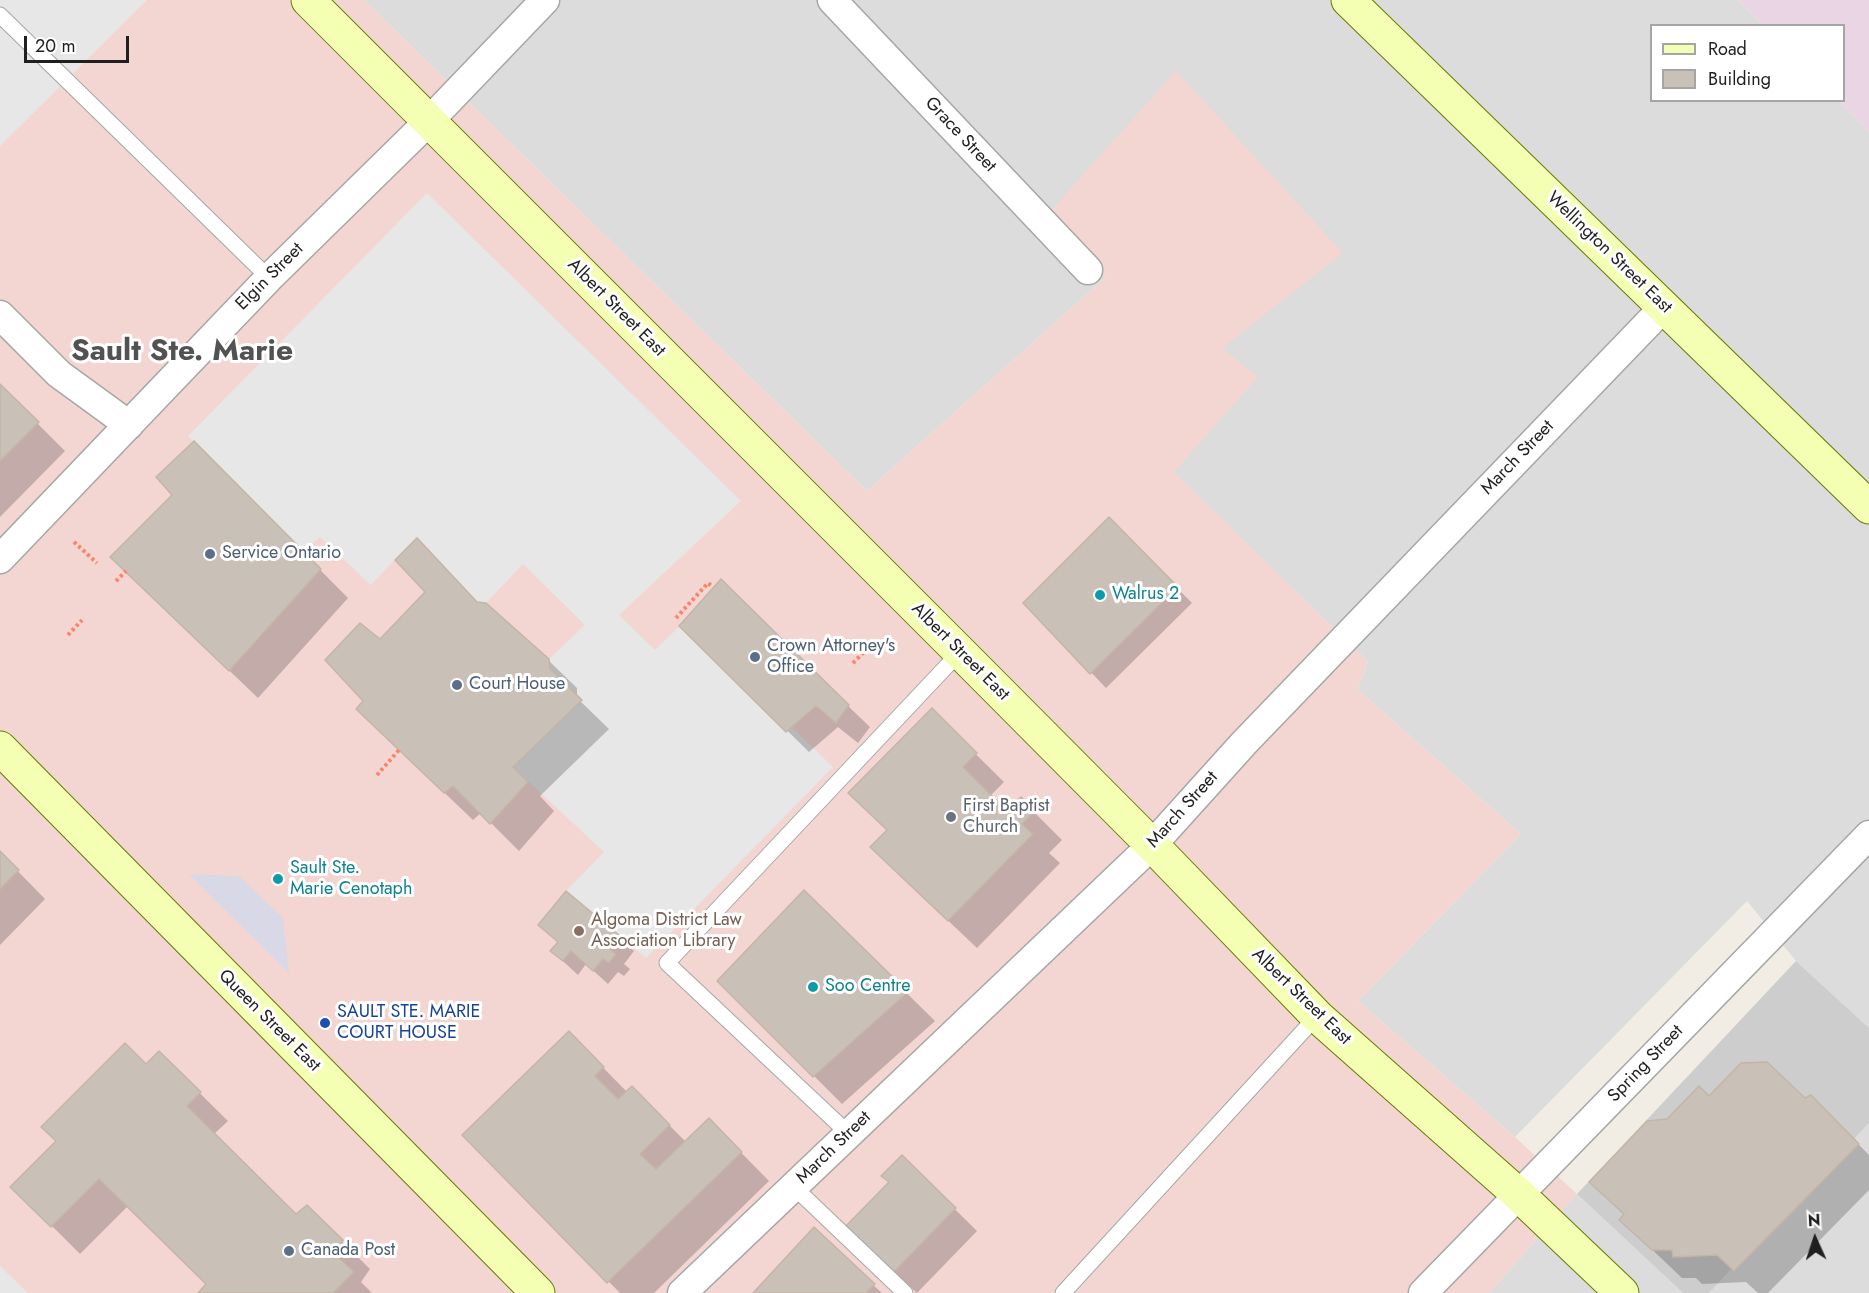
<!DOCTYPE html>
<style>
body{margin:0}
#map{position:relative;width:1869px;height:1293px;overflow:hidden;background:#f1ede4;font-family:Jost,sans-serif}
canvas{display:block}
.legend{position:absolute;left:1650px;top:24px;width:195px;height:78px;box-sizing:border-box;background:#fff;border:2px solid #a5a5a5;margin:0;padding:8px 10px;list-style:none;font-size:18px;color:#1f1f1f}
.legend li{display:flex;align-items:center;gap:12px;height:30px}
.legend b{width:30px;border:2px solid #a5a5a5}
.north{position:absolute;left:1785px;top:1209px;width:60px;height:60px;-webkit-text-stroke:4px #fff;paint-order:stroke;rotate:357deg;font-size:16px;font-weight:700;line-height:24px;text-align:center;color:#1f1f1f}
.north::after{content:'';display:block;margin:auto;width:21px;height:27px;background:#1f1f1f;clip-path:polygon(50% 0,100% 100%,50% 72%,0 100%)}
.scale{position:absolute;left:24px;top:36px;width:105px;height:27px;box-sizing:border-box;border:3px solid #1f1f1f;border-top:0;padding-left:8px;font-size:18px;line-height:21px;white-space:nowrap;color:#1f1f1f;-webkit-text-stroke:4px #fff;paint-order:stroke}
</style>
<div id="map">
<canvas width="1869" height="1293"></canvas>
<ul class="legend">
<li><b style="height:8px;background:#f5ffb4"></b>Road</li>
<li><b style="height:16px;background:#c9c0b7"></b>Building</li>
</ul>
<div class="north">N</div>
<div class="scale">20 m</div>
</div>
<script>
const g = document.querySelector('canvas').getContext('2d');
g.lineJoin = 'round';
function fillPath(path, color) {
  g.fillStyle = color;
  g.fill(path, 'evenodd');
}
function shape(rows) {
  const path = new Path2D();
  for (const r of rows) {
    path.moveTo(r[0], r[1]);
    for (let i = 2; i < r.length; i += 2) path.lineTo(r[i], r[i + 1]);
  }
  return path;
}
function trace(path, color, width, dash) {
  g.strokeStyle = color;
  g.lineWidth = width;
  g.lineCap = dash ? 'butt' : 'round';
  g.setLineDash(dash || []);
  g.stroke(path);
}
function write(font, color, halo, rows, align = 'center') {
  g.font = font + ' Jost,sans-serif';
  g.lineWidth = 6;
  g.setLineDash([]);
  g.textBaseline = 'middle';
  g.strokeStyle = halo;
  g.fillStyle = color;
  for (const [text, x, y, turn = 0] of rows) {
    g.save();
    g.translate(x, y);
    g.rotate((+turn || 0) * Math.PI / 180);
    g.textAlign = isNaN(turn) ? turn : align;
    if (halo) g.strokeText(text, 0, 0);
    g.fillText(text, 0, 0);
    g.restore();
  }
}
fillPath(shape([
 [364,0,1738,0,1763,25,1652,26,1652,100,1838,101,1869,132,1869,1028,1796,961,1747,901,1515,1137,1358,1001,1521,834,1357,689,1368,662,1173,472,1257,377,1221,349,1039,224,1106,277,867,491],
 [1869,1123,1869,1293,1709,1293],
 [1577,1194,1683,1293,1489,1293]
]), '#dddcdc');
fillPath(shape([
 [0,0,364,0,867,491,1106,277,1039,224,1176,71,1343,253,1222,348,1258,377,1174,472,1368,662,1357,689,1521,834,1358,1001,1515,1137,1577,1194,1489,1293,0,1293]
]), '#f3d6d2');
fillPath(shape([
 [1738,0,1869,0,1869,132,1838,101,1844,100,1844,26,1763,25]
]), '#ead5e5');
fillPath(shape([
 [1796,961,1869,1028,1869,1123,1709,1293,1683,1293,1577,1194]
]), '#cdcdcd');
fillPath(shape([
 [0,0,147,0,0,146],
 [427,193,741,501,619,615,655,650,684,622,833,767,646,958,566,891,604,852,513,767,582,701,550,669,549,659,585,625,523,564,486,603,477,602,417,536,371,585,320,537,303,551,188,436],
 [0,1266,28,1293,0,1293]
]), '#e7e7e7');
fillPath(shape([
 [189,874,239,876,283,918,289,973]
]), '#d9d8e6');
fillPath(shape([
 [0,386,65,451,0,517],
 [194,443,348,598,258,698,140,585],
 [1109,520,1192,603,1106,688,1025,603],
 [478,604,548,660,577,688,577,698,609,729,540,796,554,811,519,851,481,813,473,820,386,737,380,641],
 [681,626,848,706,870,727,858,743,838,727,809,752],
 [932,711,1004,782,990,796,1007,813,1021,799,1062,840,1049,853,1060,863,977,948,900,875,888,831],
 [0,853,45,899,0,945],
 [804,892,935,1021,842,1104,719,981],
 [566,893,619,937,634,951,624,964,630,969,624,976,618,972,608,984,586,964,578,975,552,951,559,943,540,925],
 [569,1033,628,1093,632,1088,686,1142,709,1120,769,1181,654,1293,620,1293,464,1135],
 [159,1053,228,1121,214,1134,296,1217,307,1207,370,1269,361,1282,372,1293,200,1293,208,1285,128,1206,80,1254,13,1187],
 [1811,1096,1869,1155,1869,1190,1768,1293,1758,1293,1746,1282,1702,1284,1696,1278,1682,1278,1621,1220,1625,1216,1591,1182,1668,1120,1710,1098,1805,1100],
 [902,1157,977,1231,917,1293,868,1248,891,1183],
 [873,1285,882,1293,755,1293]
]), '#0003');
const building = shape([
 [0,384,39,422,0,461,0,384],
 [194,441,321,569,229,671,110,557,172,495,156,477,194,441],
 [1109,517,1178,587,1090,674,1023,603,1109,517],
 [417,538,477,602,486,603,549,659,550,669,582,700,513,767,528,782,490,824,453,786,444,793,356,709,363,701,325,660,360,623,380,639,425,592,395,560,417,538],
 [721,579,849,705,836,723,816,706,786,732,679,626,721,579],
 [932,708,977,753,963,767,1007,811,1021,797,1035,811,1022,824,1033,834,948,921,870,847,887,830,848,793,932,708],
 [0,851,19,870,0,889,0,851],
 [804,890,908,992,813,1077,717,981,804,890],
 [566,891,620,936,610,949,616,954,609,963,603,959,593,971,571,951,563,961,550,951,558,942,538,925,566,891],
 [569,1031,604,1067,595,1076,618,1099,632,1086,670,1125,640,1154,656,1169,709,1118,742,1152,607,1283,462,1135,569,1031],
 [125,1043,146,1064,159,1051,201,1092,187,1106,296,1214,307,1205,343,1240,334,1253,354,1272,333,1293,198,1293,206,1284,99,1179,51,1227,10,1187,56,1141,41,1127,125,1043],
 [1767,1062,1805,1098,1811,1095,1859,1144,1734,1271,1717,1255,1673,1257,1672,1250,1652,1250,1619,1220,1624,1214,1589,1182,1647,1121,1667,1119,1699,1086,1709,1096,1741,1063,1767,1062],
 [902,1155,956,1208,893,1273,845,1227,889,1182,881,1176,902,1155],
 [814,1227,875,1284,866,1293,753,1293,814,1227]
]);
fillPath(building, '#c9c0b7');
trace(building, '#c4b5a5', 1.5);
const service = shape([
 [0,15,269,278],
 [849,1134,667,963,960,652],
 [794,1187,905,1293],
 [1063,1293,1317,1016]
]);
const minor = shape([
 [832,0,1088,270],
 [0,315,59,374,129,425],
 [0,559,269,278,429,121,545,0],
 [682,1293,1152,845,1244,743,1664,307],
 [1423,1293,1869,835]
]);
const secondary = shape([
 [308,0,960,652,1152,845,1317,1016,1519,1195,1622,1293],
 [1348,0,1869,507],
 [0,748,538,1293]
]);
trace(service, '#a6a6a6', 17);
trace(minor, '#a6a6a6', 31);
trace(secondary, '#647c00', 35);
trace(shape([
 [74,542,97,563],
 [116,581,126,571],
 [676,618,708,583,713,587],
 [68,635,82,620],
 [853,663,871,645],
 [377,775,399,750]
]), '#ff8267', 4, [3, 3]);
trace(service, '#fff', 15);
trace(minor, '#fff', 28);
trace(secondary, '#f5ffb4', 33);
for (const [x, y, r, color] of [
 [210,554,6,"#5c6f8a"],
 [1100,595,6,"#0f9aa8"],
 [755,657,6,"#5c6f8a"],
 [457,685,6,"#5c6f8a"],
 [951,817,6,"#6b7280"],
 [278,879,6,"#0f9aa8"],
 [579,931,6,"#8d6e63"],
 [813,987,6,"#0f9aa8"],
 [325,1023,6,"#1a4fb4"],
 [289,1251,6,"#5c6f8a"]
]) {
  const dot = new Path2D();
  dot.arc(x, y, r, 0, 2 * Math.PI);
  g.fillStyle = color;
  g.fill(dot);
  trace(dot, '#fff', 2);
}
write('18px', '#1f1f1f', '#fff', [
 ["Grace Street",960,135,47],
 ["Wellington Street East",1609,253,44],
 ["Elgin Street",270,277,-45],
 ["Albert Street East",616,308,45],
 ["March Street",1518,458,-46],
 ["Albert Street East",960,652,45],
 ["March Street",1183,810,-48],
 ["Albert Street East",1301,997,44],
 ["Queen Street East",269,1021,45],
 ["Spring Street",1646,1064,-46],
 ["March Street",834,1148,-44]
]);
write('18px', '#4e5e75', '#fff', [
 ["Service Ontario",222,554],
 ["Crown Attorney's",767,647],
 ["Office",767,668],
 ["Court House",469,685],
 ["Canada Post",301,1251]
], 'left');
write('18px', '#0d838f', '#fff', [
 ["Walrus 2",1112,595],
 ["Sault Ste.",290,869],
 ["Marie Cenotaph",290,890],
 ["Soo Centre",825,987]
], 'left');
write('18px', '#5b616d', '#fff', [
 ["First Baptist",963,807],
 ["Church",963,828]
], 'left');
write('18px', '#785e54', '#fff', [
 ["Algoma District Law",591,921],
 ["Association Library",591,942]
], 'left');
write('18px', '#164399', '#fff', [
 ["SAULT STE. MARIE",337,1013],
 ["COURT HOUSE",337,1034]
], 'left');
write('bold 30px', '#525252', '#fff', [
 ["Sault Ste. Marie",182,353]
]);
</script>
